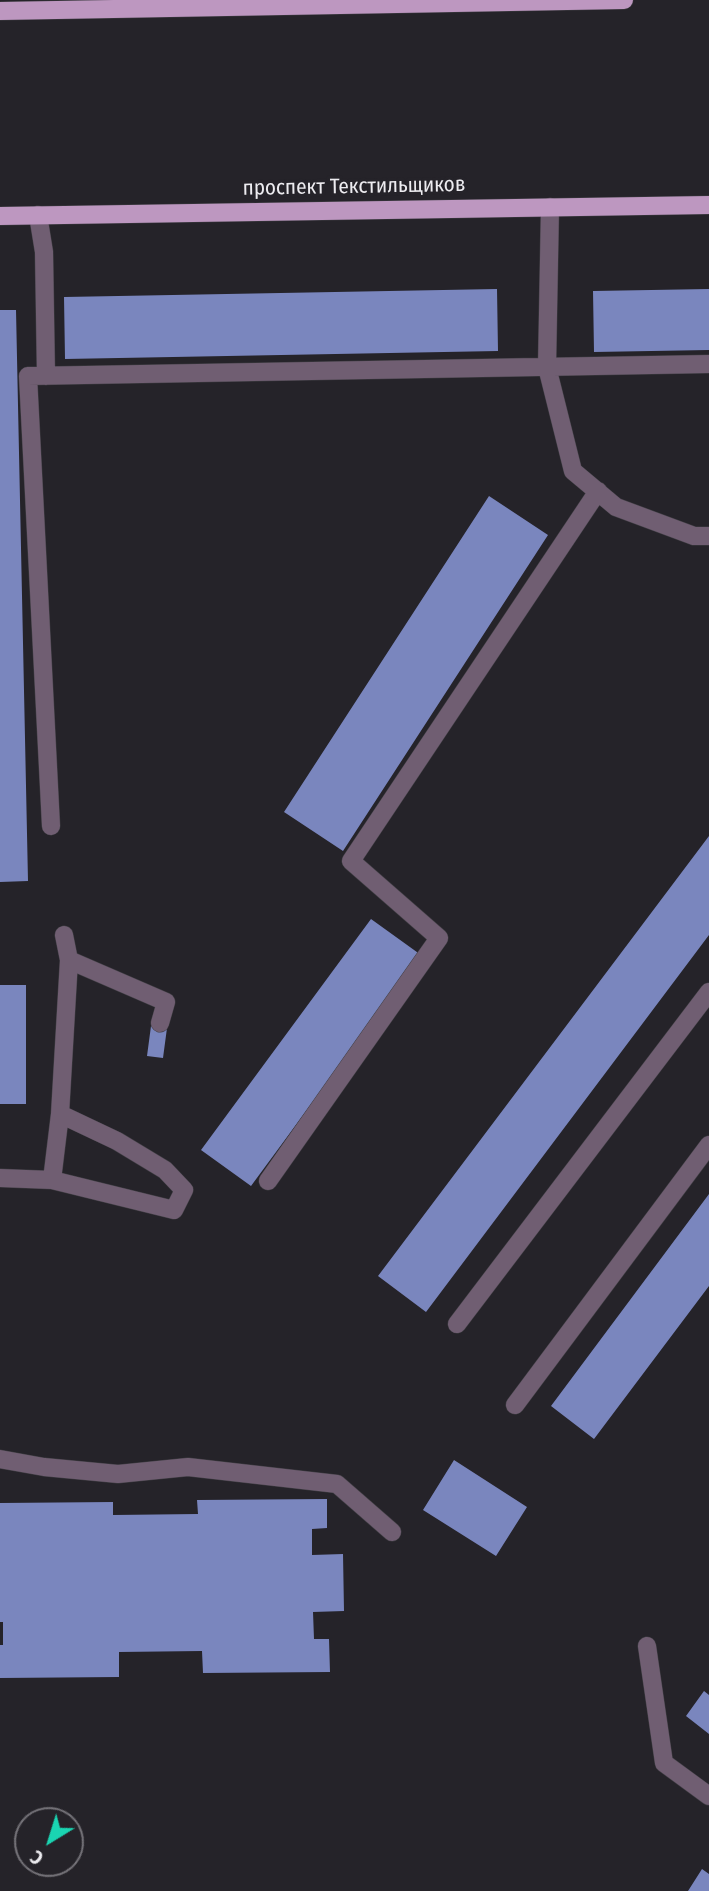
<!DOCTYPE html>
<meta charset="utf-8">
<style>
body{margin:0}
#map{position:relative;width:709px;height:1891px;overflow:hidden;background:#252329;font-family:"Fira Sans Condensed",sans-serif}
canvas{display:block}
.north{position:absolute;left:14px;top:1807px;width:70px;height:70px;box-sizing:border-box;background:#252329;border:2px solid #757379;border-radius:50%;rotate:218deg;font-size:19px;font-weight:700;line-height:28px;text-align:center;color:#edecf0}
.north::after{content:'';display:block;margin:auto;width:24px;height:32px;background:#1ad5b2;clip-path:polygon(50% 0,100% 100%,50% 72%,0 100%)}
</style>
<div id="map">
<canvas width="709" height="1891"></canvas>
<div class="north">С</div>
</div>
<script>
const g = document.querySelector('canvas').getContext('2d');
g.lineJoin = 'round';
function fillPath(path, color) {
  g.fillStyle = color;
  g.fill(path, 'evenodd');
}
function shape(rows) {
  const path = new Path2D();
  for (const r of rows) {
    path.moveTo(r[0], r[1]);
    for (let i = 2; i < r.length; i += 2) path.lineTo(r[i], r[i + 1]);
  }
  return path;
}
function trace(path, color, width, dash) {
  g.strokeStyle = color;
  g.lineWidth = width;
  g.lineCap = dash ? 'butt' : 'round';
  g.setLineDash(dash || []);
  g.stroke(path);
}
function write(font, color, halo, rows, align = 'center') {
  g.font = font + ' "Fira Sans Condensed",sans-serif';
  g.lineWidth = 7;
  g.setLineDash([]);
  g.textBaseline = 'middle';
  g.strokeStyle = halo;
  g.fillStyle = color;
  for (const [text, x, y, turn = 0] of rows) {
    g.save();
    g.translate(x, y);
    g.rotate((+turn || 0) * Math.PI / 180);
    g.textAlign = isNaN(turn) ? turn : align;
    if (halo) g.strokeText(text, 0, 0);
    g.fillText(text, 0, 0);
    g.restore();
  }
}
fillPath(shape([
 [497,289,498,351,65,359,64,297],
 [709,289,709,350,594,352,593,291],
 [0,310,16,310,28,881,0,882],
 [489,496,548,535,343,851,284,812],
 [709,836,709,935,426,1312,378,1276],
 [371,919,421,955,251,1186,201,1150],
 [0,985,26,985,26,1104,0,1104],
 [151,1026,167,1028,163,1058,147,1056],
 [709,1194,709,1286,594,1439,551,1406],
 [454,1460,527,1507,496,1556,423,1510],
 [327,1499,327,1528,312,1529,312,1555,343,1554,344,1611,313,1612,314,1639,329,1639,330,1672,203,1673,202,1651,119,1652,119,1677,0,1678,0,1645,3,1645,3,1622,0,1622,0,1503,113,1502,113,1515,198,1514,197,1500],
 [704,1691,709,1695,709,1734,686,1716],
 [702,1869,709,1874,709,1891,688,1891]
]), '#7a86be');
const minor = shape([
 [550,207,547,367,573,471,616,507,694,536,709,536],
 [38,215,44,252,46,376],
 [51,826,28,376,709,364],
 [64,935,69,960,166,1002,160,1023],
 [0,1178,52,1180,174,1210,184,1190,165,1170,117,1141,60,1114],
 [52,1180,60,1114,69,960],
 [268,1181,439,938,351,861,598,491],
 [457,1324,709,992],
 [515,1405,709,1145],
 [0,1459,44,1467,118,1474,188,1467,337,1484,392,1532],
 [647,1646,664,1763,709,1796]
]);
const major = shape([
 [0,11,624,0],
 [0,216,709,205]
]);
trace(minor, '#413f45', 19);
trace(major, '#413f45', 19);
trace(minor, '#705e72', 18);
trace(major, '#bd97c0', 18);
write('21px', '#edecf0', '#252329', [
 ["проспект Текстильщиков",354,187,-1]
]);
</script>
